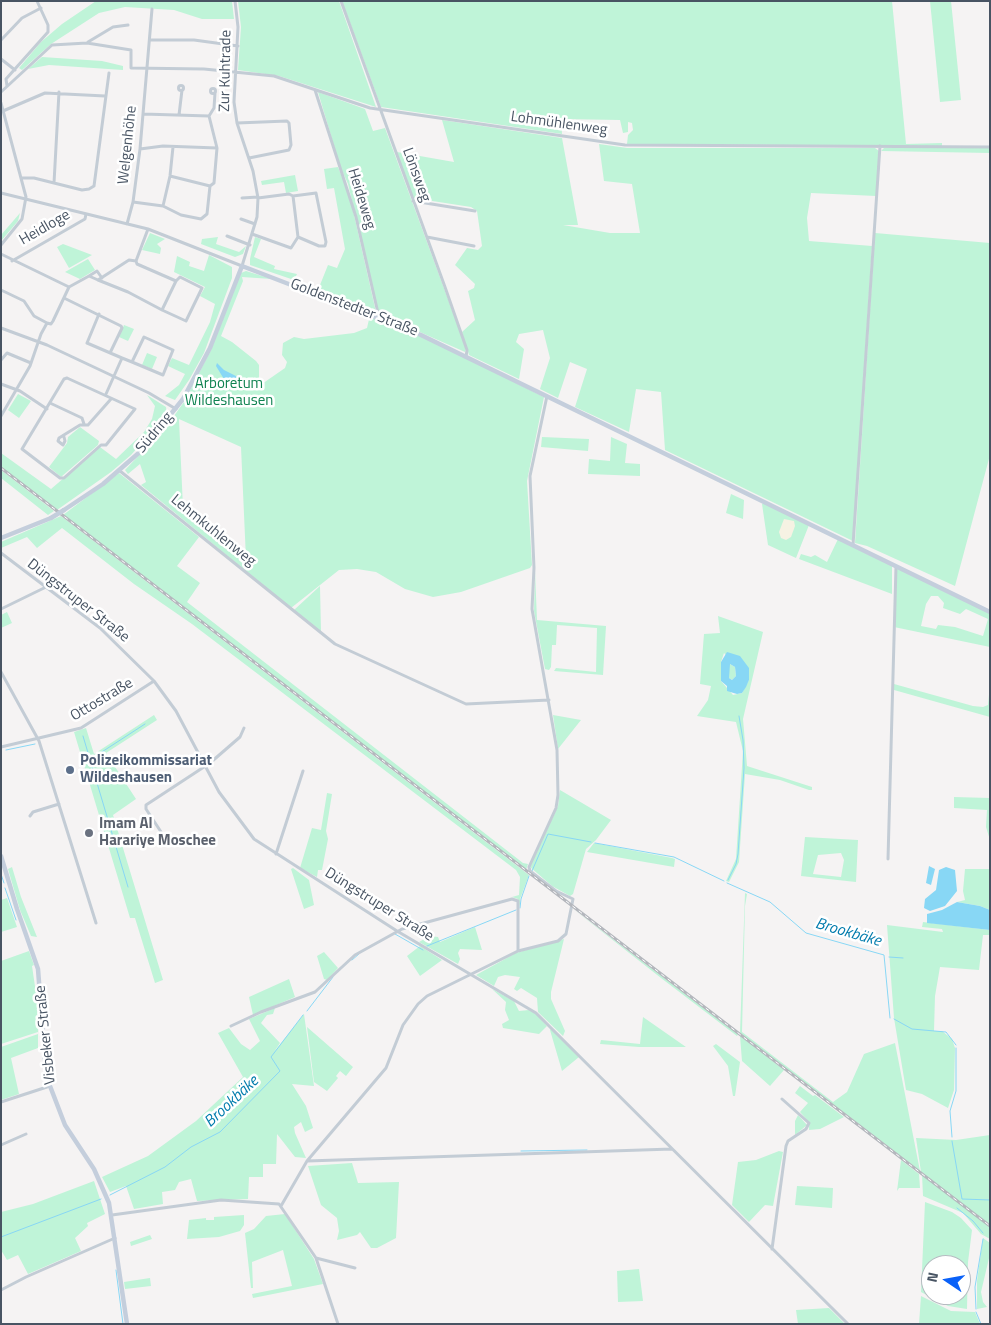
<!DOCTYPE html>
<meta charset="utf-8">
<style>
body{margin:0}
#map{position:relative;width:991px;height:1325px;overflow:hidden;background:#f5f3f3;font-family:"Titillium Web",sans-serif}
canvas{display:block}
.frame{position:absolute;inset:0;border:2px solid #485463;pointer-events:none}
.north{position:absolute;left:921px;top:1255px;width:50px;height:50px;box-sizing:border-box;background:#fff;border:1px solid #b6bbc1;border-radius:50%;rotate:282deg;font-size:14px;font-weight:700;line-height:20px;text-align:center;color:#485463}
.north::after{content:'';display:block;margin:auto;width:18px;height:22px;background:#0a61f8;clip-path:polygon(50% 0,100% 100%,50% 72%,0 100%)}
</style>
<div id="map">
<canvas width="991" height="1325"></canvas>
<div class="frame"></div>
<div class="north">N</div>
</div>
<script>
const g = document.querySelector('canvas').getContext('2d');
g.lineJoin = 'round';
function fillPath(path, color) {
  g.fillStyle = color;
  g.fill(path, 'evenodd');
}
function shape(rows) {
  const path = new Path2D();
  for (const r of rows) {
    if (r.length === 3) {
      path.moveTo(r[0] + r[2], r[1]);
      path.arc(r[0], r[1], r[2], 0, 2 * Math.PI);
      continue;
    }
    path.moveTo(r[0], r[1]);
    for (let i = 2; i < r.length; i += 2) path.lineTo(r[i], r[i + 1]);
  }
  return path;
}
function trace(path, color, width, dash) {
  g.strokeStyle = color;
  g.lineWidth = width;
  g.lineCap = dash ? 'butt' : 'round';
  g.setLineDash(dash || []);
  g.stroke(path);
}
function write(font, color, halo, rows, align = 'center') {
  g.font = font + ' "Titillium Web",sans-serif';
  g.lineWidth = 5;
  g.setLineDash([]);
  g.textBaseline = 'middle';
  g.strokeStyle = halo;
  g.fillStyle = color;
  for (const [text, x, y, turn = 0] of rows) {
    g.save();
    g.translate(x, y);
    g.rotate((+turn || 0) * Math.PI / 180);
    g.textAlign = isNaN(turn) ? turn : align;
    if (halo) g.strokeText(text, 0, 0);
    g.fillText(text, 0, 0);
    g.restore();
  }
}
fillPath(shape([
 [96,1,232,1,234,19,202,19,174,10,125,7,99,13,51,44,22,70,19,68,41,42,62,24],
 [238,1,339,1,376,107,279,76,238,70,241,27],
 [342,1,892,1,906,144,942,143,942,146,627,144,628,135,633,130,632,123,628,122,628,132,623,133,620,120,561,119,562,134,381,107],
 [930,1,951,1,961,100,940,102],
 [42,57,102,61,123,66,123,70,49,65,28,69],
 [318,92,365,109,373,131,385,128,466,348,465,352,379,314,348,184,340,166],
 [442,120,562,138,578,225,563,225,610,233,640,233,632,184,604,181,599,144,627,148,875,148,879,151,876,196,811,193,807,218,809,241,872,246,853,541,665,450,661,392,636,389,629,432,575,407,587,369,570,362,558,398,540,389,550,358,543,330,519,334,516,342,524,349,519,379,469,355,462,332,475,320,468,291,474,288,475,284,455,265,467,248,478,250,482,246,477,211,471,207,413,198,397,152,454,162],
 [884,148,990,148,990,153,881,151],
 [338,167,350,197,376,312,318,290,328,265,337,268,345,249,334,188,327,189,324,169],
 [295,175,298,191,286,193,284,182,262,185,261,181],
 [20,213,18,221,1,241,1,235],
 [150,233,165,239,157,244,161,248,160,254,142,250],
 [875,233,990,243,990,455,955,586,867,546,855,543],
 [218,237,216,244,239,252,246,246,243,254,235,257,201,244,202,239],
 [255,237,261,239,254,257,275,266,274,269,297,274,294,280,250,265,250,259],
 [63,244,92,255,69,268,57,247],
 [209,255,232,267,232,278,204,353,189,380,175,400,165,396,179,385,185,374,168,366,172,358,189,365,210,322,215,304,200,296,205,287,174,272,177,256,190,262,189,266,204,271],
 [88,259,95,270,80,279,65,272],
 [246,271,272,279,242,277,243,281,221,336,232,342,256,361,259,365,259,386,285,368,287,362,282,355,283,343,294,337,304,339,354,333,367,328,370,315,420,335,544,397,527,481,532,565,530,568,461,592,433,597,405,589,376,572,357,569,339,570,291,608,141,485,146,482,140,464,128,474,125,470,166,427,184,402,211,350,241,273],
 [179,419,241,447,246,559,183,508],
 [124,325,134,329,128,341,119,337],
 [147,353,157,357,152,369,142,365],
 [18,394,31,401,19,418,8,410],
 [147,395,166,407,167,414,131,455,111,472,57,510,1,467,1,453,51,489,100,447,116,459,144,432,152,419,155,406],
 [80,427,99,441,98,445,61,477,49,467,67,443,68,437],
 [542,437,589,439,588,451,541,447],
 [611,437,627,444,625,463,640,464,640,476,588,474,589,459,610,461],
 [1,470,54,511,48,515,1,478],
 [119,473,199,537,177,566,200,583,187,602,523,863,528,864,526,870,63,515],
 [731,494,744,500,743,519,726,513],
 [764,503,809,525,796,558,768,545,762,504],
 [61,516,529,875,520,899,520,908,518,899,512,897,519,895,520,877,516,870,192,624,134,584,62,528,37,548,27,537,1,548,1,542],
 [838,539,892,566,892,594,799,559,801,554,811,557,815,555,827,562],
 [897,568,990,613,990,647,894,627],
 [931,596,938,596,944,603,943,608,960,614,966,609,988,619,983,636,955,627,938,625,936,629,921,626,926,604],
 [535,571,537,620,606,626,603,675,554,671,556,668,596,672,597,628,557,625,556,645,552,645,551,667,549,670,545,669,534,611],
 [320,586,321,632,294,610],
 [7,612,12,623,1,628,1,615],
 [718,616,763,632,743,719,747,766,812,787,812,790,809,790,780,780,745,774,739,862,729,882,726,881,736,859,743,751,736,722,697,716,708,700,711,686,700,684,704,634,720,633],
 [724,653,749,680,742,693,733,695,721,681,721,662],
 [730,664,735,667,736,676,732,680,729,678,728,665],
 [894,684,973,706,983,707,988,705,990,684,990,717,894,690],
 [154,715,157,720,106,753,136,799,113,815,163,980,155,983,135,918,130,918,74,732,86,728,94,754],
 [553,715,581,720,558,749],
 [560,790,611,820,596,840,586,849,573,894,570,896,552,886,530,867,558,806],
 [327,793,332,794,326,831,328,839,322,870,318,870,317,877,300,868,312,828,321,830],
 [954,797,990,798,990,840,986,827,987,810,954,808],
 [805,837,858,840,856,882,801,876],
 [841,853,844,860,841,877,813,874,818,855],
 [594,843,672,858,675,859,674,867,587,852],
 [12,867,21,897,37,937,31,936,20,910,8,869],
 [293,868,309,880,314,905,304,909,291,869],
 [965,869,990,869,990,910,980,906,957,902,965,900,963,891],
 [745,893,747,894,745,906,742,1032,833,1102,847,1092,864,1054,895,1043,920,1171,740,1033],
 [7,898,17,927,1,932,1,900],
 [572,908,738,1034,737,1036,661,978],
 [923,922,990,930,990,935,983,935,979,970,940,967,935,996,934,1031,942,1031,952,1039,955,1048,954,1090,948,1108,922,1094,906,1090,894,1018,887,925,943,932,942,929,922,927],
 [475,927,482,950,460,949,458,953,460,959,458,964,419,942,430,936,438,937,440,942],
 [564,939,551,992,551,999,565,1031,563,1036,538,1012,537,998,521,988,517,991,514,989,520,977,505,975,498,977,494,986,476,975,516,953],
 [420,946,442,960,420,976,407,956],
 [29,951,34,965,32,966,37,1000,38,1032,1,1044,1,961],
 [324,952,338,968,327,980,324,979,317,956],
 [289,979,295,997,253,1015,249,997],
 [492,989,514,1001,519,1011,529,1010,536,1014,547,1026,539,1034,503,1028,502,1024,509,1020,505,1010,506,1002],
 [275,1008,273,1014,267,1015,261,1023,280,1043,274,1052,304,1014,314,1086,292,1084,306,1106,313,1128,305,1132,301,1122,294,1127,295,1133,306,1158,295,1157,277,1134,276,1164,263,1164,263,1177,249,1177,248,1199,197,1201,191,1179,179,1182,175,1190,162,1192,163,1204,134,1209,126,1186,110,1192,102,1177,148,1156,196,1121,243,1077,218,1033,229,1028,241,1044,250,1050,260,1041,249,1019],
 [643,1017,686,1047,639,1047,600,1044,601,1040,640,1044],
 [307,1027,353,1067,346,1076,340,1071,336,1076,338,1078,327,1091,314,1082],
 [551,1029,579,1057,562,1071,550,1030],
 [38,1034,38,1048,11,1058,19,1094,1,1100,1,1047],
 [740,1036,784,1070,770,1086,742,1061],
 [716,1044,740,1062,735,1096,733,1096,728,1066,713,1046],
 [800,1086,813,1096,815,1095,844,1117,820,1129,809,1130,809,1122,800,1112,808,1103,795,1093],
 [798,1115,807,1125,795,1135,795,1121],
 [990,1135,990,1225,921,1172,916,1138,956,1140],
 [779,1151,783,1152,773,1206,765,1205,749,1222,732,1205,738,1162,756,1160],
 [901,1160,919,1174,920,1188,899,1188,897,1191],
 [352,1163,358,1183,399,1182,396,1238,377,1248,371,1248,360,1232,357,1235,337,1240,339,1231,337,1218,321,1205,308,1166],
 [922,1174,990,1227,990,1239,981,1234,963,1213,923,1196],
 [94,1181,105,1214,87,1223,88,1226,75,1238,81,1251,28,1274,18,1255,7,1260,1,1250,1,1212,33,1204],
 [797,1186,833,1188,832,1208,795,1205],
 [925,1202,952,1212,961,1218,972,1230,968,1262,967,1309,948,1306,921,1292],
 [931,1265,961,1265,961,1295,931,1295],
 [285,1214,314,1259,323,1284,253,1298,252,1294,292,1286,283,1250,252,1262,253,1288,251,1288,245,1233,254,1229,266,1216],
 [244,1215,244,1225,240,1231,219,1237,187,1239,189,1220,206,1218,206,1220,214,1220,214,1217],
 [150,1235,152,1239,131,1246,130,1242],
 [983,1238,990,1243,990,1254,981,1292,983,1302,987,1307,977,1309,977,1281],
 [639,1269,643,1301,618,1302,617,1271],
 [150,1278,151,1286,125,1289,124,1282],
 [921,1296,951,1311,975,1312,980,1324,919,1324],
 [829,1308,845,1324,798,1324,796,1310]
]), '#bff4d8');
fillPath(shape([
 [784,519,794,521,795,526,791,537,786,540,781,538,779,532]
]), '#f6f2e3');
fillPath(shape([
 [217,363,224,370,238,377,242,382,241,387,233,387,227,384,216,366],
 [727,652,740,656,749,668,749,680,746,687,742,693,737,694,727,691,727,686,721,681,721,662],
 [730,664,735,667,736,676,732,680,729,678],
 [929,866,935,869,931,885,926,883],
 [946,867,955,870,957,891,945,906,930,911,924,908,925,899,936,890,939,870],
 [957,902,980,906,990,910,990,930,927,923,927,914,942,910]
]), '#88d7f5');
trace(shape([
 [83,736,128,887],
 [6,750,35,744],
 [91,759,145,724],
 [595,843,674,857,724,881],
 [532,871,548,834,591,842],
 [1,874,4,883],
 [728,880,736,864,738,854,744,768,743,740,739,716],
 [727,883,770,902,806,933,884,955,890,1018],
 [5,888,16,920],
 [520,908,521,899,529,876],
 [395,934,423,950],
 [427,946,516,910],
 [889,957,903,958],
 [352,960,359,954],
 [307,1011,333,977],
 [894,1019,912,1029,946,1032,956,1045],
 [952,1137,950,1111,956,1091,956,1048],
 [952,1141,962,1199,990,1200],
 [521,1151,587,1150],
 [110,1195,165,1167,191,1147,220,1132,280,1071,271,1057,303,1015],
 [957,1208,973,1221,983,1233],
 [1,1237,101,1199],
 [116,1270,123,1324],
 [976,1309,975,1287,983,1239],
 [976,1312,981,1324]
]), '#88d7f5', 1);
trace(shape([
 [341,1,445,287,467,350,466,357],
 [1,40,22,18,41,8],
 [151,40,194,40,238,46],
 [88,42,113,27,128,25],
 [1,59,15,70],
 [181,88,2.5],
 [7,86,6,79,48,32,48,25,37,1],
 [213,91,2.5],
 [315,90,356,217,378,313,377,316],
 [1,92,52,45,87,43,131,50,131,68,204,69,274,76,370,108,625,145,990,147],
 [1,103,26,197,22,219,1,245],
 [3,111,45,93,105,96],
 [143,114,209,116,214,108,215,93],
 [179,115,182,90],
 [237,123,287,121,289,123,291,145,289,150,249,158],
 [140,149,163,146,217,148,209,116],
 [170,176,210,186,214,183,217,148],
 [21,178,34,178,82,190,89,189,94,186,109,73],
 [54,183,59,92],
 [1,193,148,229,242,266,257,217,258,198,253,171,237,123,234,102,238,27,235,1],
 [293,196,298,237],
 [242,198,258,197],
 [413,201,475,211],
 [133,202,163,206,181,215,201,219,207,214,210,186],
 [163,206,170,176,173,147],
 [241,219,255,224],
 [127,224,133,202,140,149,152,9],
 [252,234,291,248,298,237,319,246,325,246,326,242,316,193,293,196,289,194,258,198],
 [227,236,250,245],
 [427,237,474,246],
 [1,254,69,287],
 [12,261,85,219,86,214],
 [89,276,97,271,102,278],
 [98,280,128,292,162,310,176,281,137,264,136,261],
 [1,290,24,301,34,316,47,323],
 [64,298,121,326,122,328,110,353],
 [162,310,186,321,202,288,180,277,176,281],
 [99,314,87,343,122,358],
 [1,328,47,345,149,393,176,409],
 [1,360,7,353,31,363],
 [67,378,135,409,106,445,101,445,64,478,60,478,22,449,64,379,67,378],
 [1,384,20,391,47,409],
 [106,394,122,358,132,362,144,337,173,350,163,375,132,362],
 [50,403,82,418,84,424],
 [1,416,30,366,41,334,47,323,51,324,53,321,69,287,89,276,98,280,129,260,136,261,148,229],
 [64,437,65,441,63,445,58,441,59,438,80,425,88,425,111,399],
 [120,471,335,644,466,704,549,700],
 [853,545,880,146],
 [1,553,100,628,154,681,176,711,219,792,254,839,397,931,536,1013,848,1324],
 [1,609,44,588],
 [1,672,39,741,96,923],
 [1,747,81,728,154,681],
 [30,816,33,812,59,804],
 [165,842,165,838,146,809,146,805,210,763,240,737,244,728],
 [276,854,303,771],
 [888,859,896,566],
 [231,1026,261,1012,315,992,355,955,402,929,512,899,518,901,518,951],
 [1,1102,50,1086],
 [1,1145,26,1134],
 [307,1161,672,1149],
 [281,1206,307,1161,386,1068,403,1025,418,1004,427,996,518,951,558,941,566,934,573,899,556,891,530,871,529,867,556,808,558,795,557,750,532,609,534,568,530,476,547,396],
 [112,1215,221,1200,279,1204,316,1258,338,1324],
 [772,1249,786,1146,788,1141,806,1129,809,1123,782,1099],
 [316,1258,355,1268],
 [1,1290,26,1277,115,1238]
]), '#c3ccd5', 3);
trace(shape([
 [64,510,103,484,141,451,183,399,210,348,242,266,421,335,990,612],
 [1,538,51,518],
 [1,856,17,909,38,969,45,1061,50,1086,65,1125,94,1169,109,1203,127,1324]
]), '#c4cedc', 4.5);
const rail = shape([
 [1,468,990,1226]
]);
trace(rail, '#b4b7bd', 3);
trace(rail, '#fff', 1, [4]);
trace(shape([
 [51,518,64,510]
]), '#c4cedc', 4.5);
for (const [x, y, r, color] of [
 [70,770,5,"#5c6f8a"],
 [89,833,5,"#6b7280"]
]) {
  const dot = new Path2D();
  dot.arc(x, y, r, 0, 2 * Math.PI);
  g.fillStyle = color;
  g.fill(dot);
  trace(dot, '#fff', 2);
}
write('15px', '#485463', '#fff', [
 ["Zur Kuhtrade",226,71,-89],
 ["Lohmühlenweg",559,124,8],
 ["Welgenhöhe",128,145,-84],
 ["Lönsweg",416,175,70],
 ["Heideweg",361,199,73],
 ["Heidloge",45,228,-30],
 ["Goldenstedter Straße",354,308,21],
 ["Südring",155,433,-50],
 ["Lehmkuhlenweg",213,531,39],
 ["Düngstruper Straße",78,601,38],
 ["Ottostraße",102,700,-31],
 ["Düngstruper Straße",379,905,32],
 ["Visbeker Straße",46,1035,-96]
]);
write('15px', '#0e8250', '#fff', [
 ["Arboretum",229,384],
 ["Wildeshausen",229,401]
]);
write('bold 15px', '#4e5e75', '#fff', [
 ["Polizeikommissariat",80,761],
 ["Wildeshausen",80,778]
], 'left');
write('bold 15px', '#5b616d', '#fff', [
 ["Imam Al",99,824],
 ["Harariye Moschee",99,841]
], 'left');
write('italic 16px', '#027cad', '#fff', [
 ["Brookbäke",848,933,16],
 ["Brookbäke",232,1102,-43]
]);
</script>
